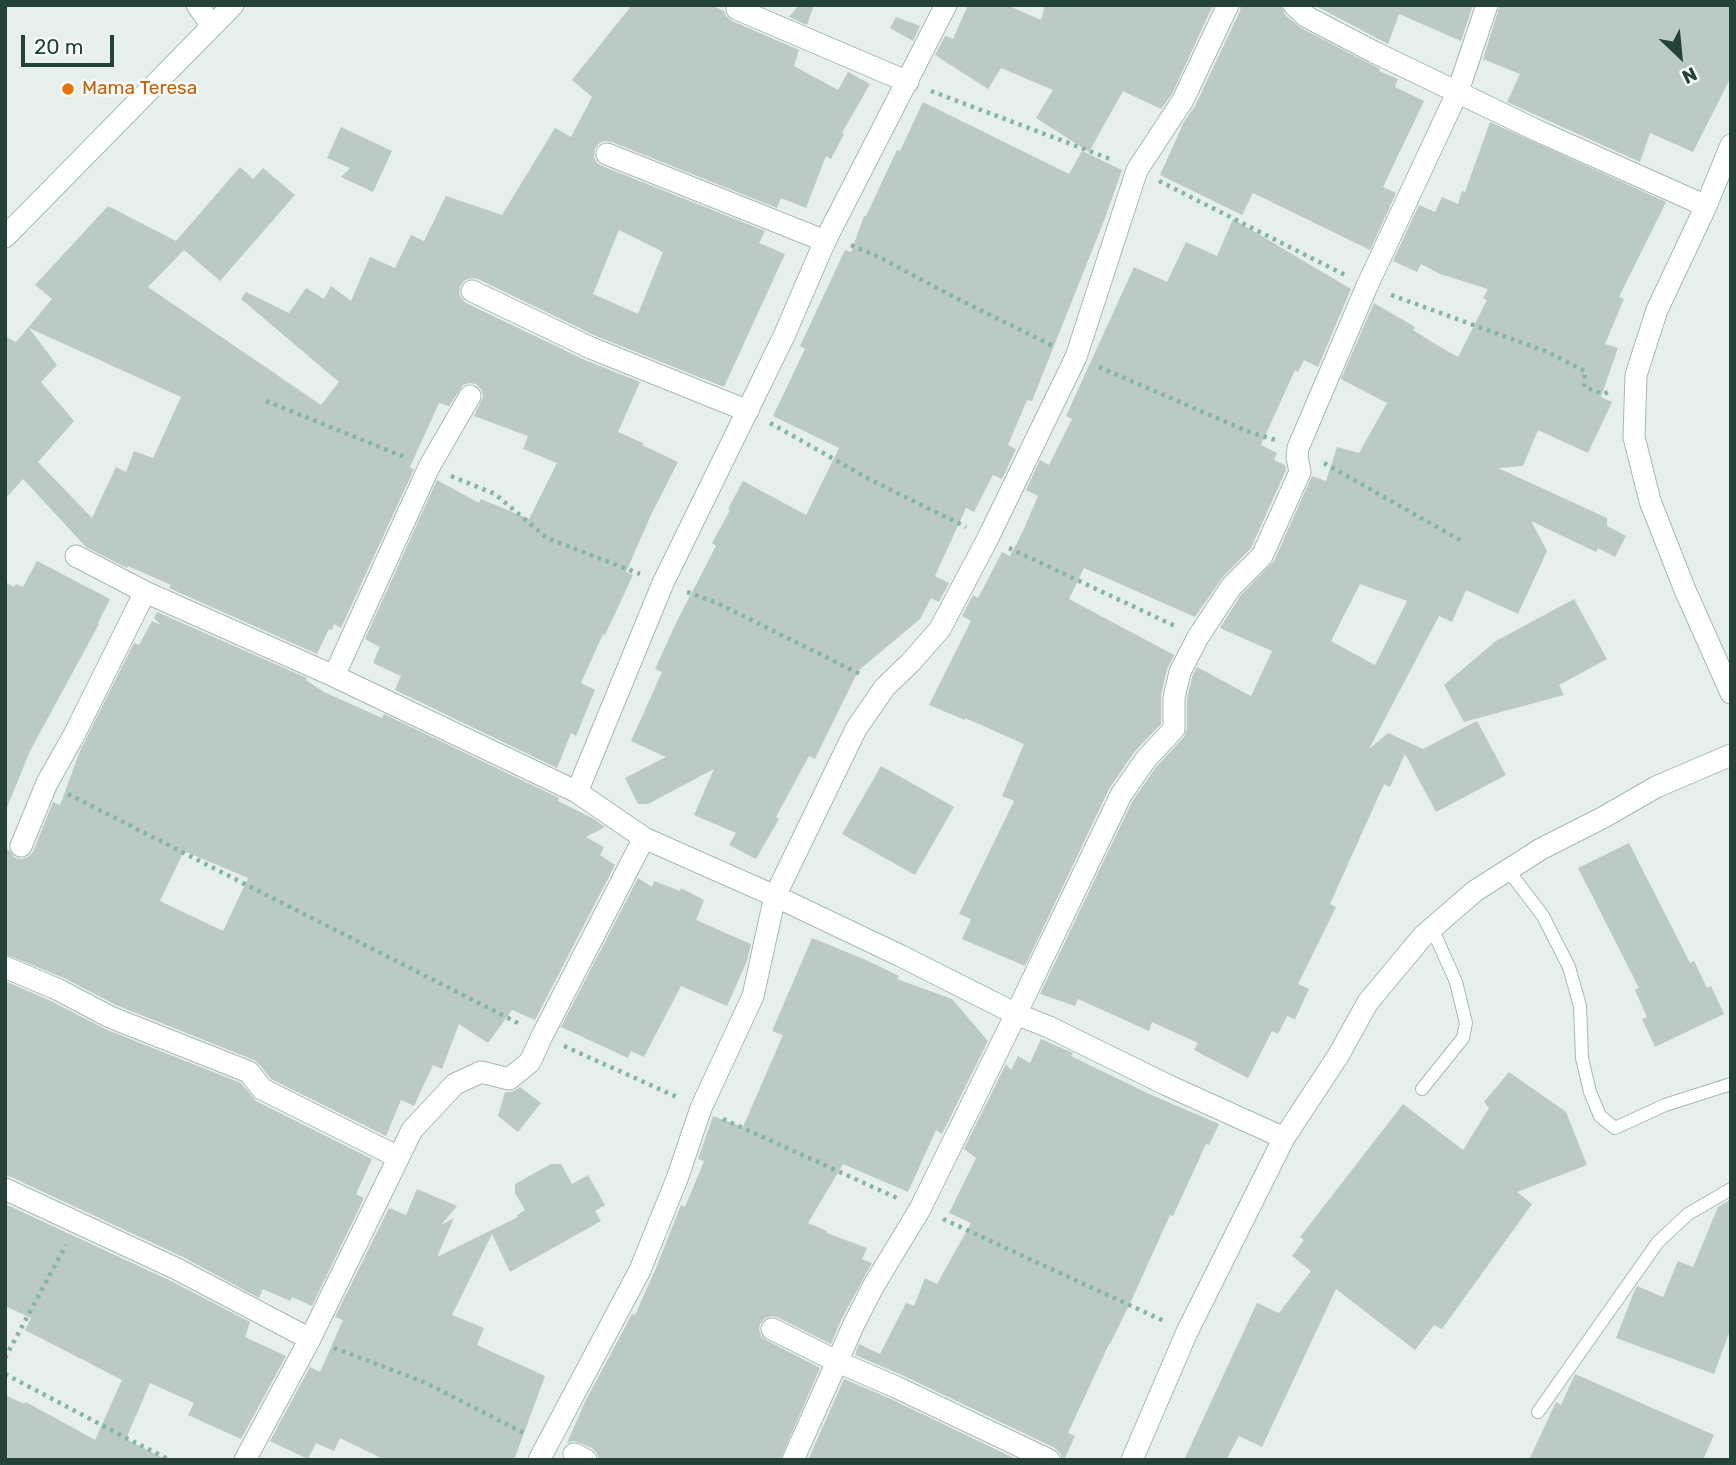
<!DOCTYPE html>
<style>
body{margin:0}
#map{position:relative;width:1736px;height:1465px;overflow:hidden;background:#e6efeb;font-family:Rubik,sans-serif}
canvas{display:block}
.frame{position:absolute;inset:0;border:7px solid #24423a;pointer-events:none}
.north{position:absolute;left:1645px;top:21px;width:70px;height:70px;-webkit-text-stroke:5px #f7fbf9;paint-order:stroke;rotate:154deg;font-size:19px;font-weight:700;line-height:28px;text-align:center;color:#24423a}
.north::after{content:'';display:block;margin:auto;width:24px;height:32px;background:#24423a;clip-path:polygon(50% 0,100% 100%,50% 72%,0 100%)}
.scale{position:absolute;left:21px;top:35px;width:93px;height:32px;box-sizing:border-box;border:4px solid #24423a;border-top:0;padding-left:9px;font-size:21px;line-height:24px;white-space:nowrap;color:#24423a;-webkit-text-stroke:5px #f7fbf9;paint-order:stroke}
</style>
<div id="map">
<canvas width="1736" height="1465"></canvas>
<div class="frame"></div>
<div class="north">N</div>
<div class="scale">20 m</div>
</div>
<script>
const g = document.querySelector('canvas').getContext('2d');
g.lineJoin = 'round';
function fillPath(path, color) {
  g.fillStyle = color;
  g.fill(path, 'evenodd');
}
function shape(rows) {
  const path = new Path2D();
  for (const r of rows) {
    path.moveTo(r[0], r[1]);
    for (let i = 2; i < r.length; i += 2) path.lineTo(r[i], r[i + 1]);
  }
  return path;
}
function trace(path, color, width, dash) {
  g.strokeStyle = color;
  g.lineWidth = width;
  g.lineCap = dash ? 'butt' : 'round';
  g.setLineDash(dash || []);
  g.stroke(path);
}
function write(font, color, halo, rows, align = 'center') {
  g.font = font + ' Rubik,sans-serif';
  g.lineWidth = 5;
  g.setLineDash([]);
  g.textBaseline = 'middle';
  g.strokeStyle = halo;
  g.fillStyle = color;
  for (const [text, x, y, turn = 0] of rows) {
    g.save();
    g.translate(x, y);
    g.rotate((+turn || 0) * Math.PI / 180);
    g.textAlign = isNaN(turn) ? turn : align;
    if (halo) g.strokeText(text, 0, 0);
    g.fillText(text, 0, 0);
    g.restore();
  }
}
fillPath(shape([
 [632,5,710,5,724,11,726,16,732,21,799,50,794,66,838,90,848,72,870,84,842,133,844,134,831,159,826,156,806,208,781,198,777,208,612,142,604,141,598,144,595,149,594,157,597,163,602,166,765,231,759,243,785,254,724,387,596,336,478,279,472,278,465,280,460,286,459,293,461,298,466,303,585,360,640,382,618,432,643,443,642,445,678,462,651,515,626,572,633,575,605,635,603,634,581,683,595,690,576,736,571,733,557,768,395,690,401,676,373,663,380,647,365,639,437,480,479,503,481,499,529,519,557,463,523,449,528,436,474,416,483,397,482,390,476,384,469,383,463,385,449,406,439,403,410,467,414,469,341,628,334,624,332,630,329,629,317,654,169,588,171,585,128,566,127,568,86,547,23,479,5,499,5,336,16,342,52,299,35,285,108,206,176,241,240,167,253,179,263,168,295,195,220,281,184,250,148,287,321,405,339,382,241,299,246,292,289,313,306,288,324,299,331,286,351,301,370,257,395,268,411,235,424,241,446,196,502,215,555,128,571,137,592,97,572,80],
 [619,230,663,252,638,314,593,294],
 [29,328,181,397,153,458,134,451,126,472,116,467,92,518,38,462,74,421,41,382,57,365],
 [799,5,814,5,807,25,789,17],
 [968,5,1007,5,1041,20,1045,5,1213,5,1172,94,1161,109,1123,91,1089,152,1036,118,1053,90,1001,68,988,89,935,55,945,36,953,39],
 [1241,5,1281,5,1285,15,1301,28,1380,69,1379,71,1398,79,1395,87,1424,101,1383,187,1396,193,1370,250,1253,193,1242,215,1160,175,1184,122,1195,106,1240,11],
 [1314,5,1473,5,1461,41,1399,14,1388,44],
 [1500,5,1731,5,1731,77,1693,152,1650,133,1640,162,1507,102,1520,74,1483,59],
 [896,17,920,26,913,41,890,28],
 [923,102,1069,174,1082,151,1122,170,1105,218,1032,401,1027,400,1008,445,1016,449,1002,479,993,475,974,512,966,508,935,576,949,583,939,602,931,598,920,619,858,671,815,759,809,756,776,817,779,819,756,859,729,845,736,833,694,815,714,769,648,804,638,804,625,778,666,757,631,741,662,672,655,669,677,621,716,546,712,543,730,510,728,509,743,481,806,515,839,448,773,416,805,349,800,346,845,250,851,252,864,216,866,216,897,150,900,151],
 [1490,122,1666,202,1619,297,1624,299,1605,344,1618,348,1601,397,1612,402,1588,453,1538,430,1523,466,1498,468,1607,518,1607,526,1626,536,1615,557,1598,548,1596,552,1531,521,1547,551,1518,614,1466,590,1452,622,1439,616,1369,749,1388,733,1423,749,1477,721,1506,775,1436,812,1405,754,1390,787,1384,784,1330,904,1336,907,1298,984,1309,989,1295,1019,1287,1016,1278,1034,1272,1031,1248,1078,1194,1050,1198,1043,1152,1022,1149,1031,1078,999,1075,1006,1040,994,1132,802,1156,767,1184,737,1187,729,1187,699,1192,677,1197,667,1251,696,1272,651,1220,628,1241,595,1274,561,1312,476,1326,481,1337,447,1359,453,1387,403,1341,379,1374,303,1415,327,1413,330,1435,344,1458,357,1487,300,1483,298,1488,289,1440,274,1421,264,1417,272,1393,261,1419,205,1435,212,1442,197,1458,204,1462,191,1465,192],
 [1360,584,1407,601,1375,665,1331,641],
 [341,127,392,151,373,192,341,177,350,168,327,158],
 [1233,219,1351,289,1318,367,1304,360,1298,372,1295,370,1261,445,1277,453,1274,460,1285,465,1286,470,1251,548,1222,578,1195,617,1084,568,1069,599,1174,655,1167,669,1161,695,1161,724,1135,751,1109,789,1025,966,962,939,971,919,959,914,1014,801,1002,796,1024,744,965,718,965,720,929,705,971,621,962,616,973,595,978,598,1002,552,1010,556,1023,531,1038,496,1026,490,1040,460,1049,465,1072,419,1066,416,1134,267,1167,282,1186,242,1217,256],
 [37,561,110,599,98,623,99,624,30,751,6,810,5,582,14,587,16,584,23,587],
 [1574,599,1607,659,1559,685,1564,695,1464,722,1444,685,1496,641],
 [157,612,307,678,306,680,324,692,382,718,384,714,559,798,558,801,592,818,605,827,586,837,604,847,600,855,615,865,535,1020,512,1010,488,1043,459,1024,442,1069,433,1065,414,1106,401,1100,386,1136,271,1079,259,1064,254,1060,116,1005,64,978,5,954,5,848,9,850,15,858,22,859,28,857,33,852,53,802,60,805,80,751,134,643,139,645,152,621,161,625,154,618],
 [184,851,248,878,223,931,160,901],
 [881,766,954,807,915,875,842,834],
 [1629,843,1690,963,1694,961,1707,988,1711,986,1724,1014,1655,1047,1642,1019,1647,1017,1635,990,1639,988,1578,868],
 [638,878,652,887,654,881,680,891,681,888,704,900,696,920,751,944,747,961,727,1006,681,986,644,1057,631,1051,628,1058,561,1027],
 [812,938,866,960,899,976,897,979,952,999,988,1041,942,1134,936,1130,908,1192,843,1164,808,1223,827,1231,827,1233,867,1248,862,1259,872,1263,842,1318,831,1344,777,1317,772,1316,765,1318,760,1324,759,1329,761,1336,766,1340,820,1368,780,1460,599,1460,597,1453,592,1448,574,1441,567,1443,585,1402,632,1314,635,1315,656,1268,681,1205,685,1207,704,1161,698,1159,713,1116,743,1127,783,1035,772,1031],
 [5,981,53,1002,105,1029,241,1083,256,1101,372,1159,356,1194,364,1198,312,1306,292,1297,290,1301,263,1289,259,1298,183,1257,11,1177,5,1176],
 [1041,1039,1073,1053,1071,1056,1147,1093,1219,1124,1209,1145,1206,1144,1173,1216,1170,1215,1133,1297,1110,1344,1109,1344,1068,1433,1075,1436,1064,1460,1062,1460,1060,1453,1055,1448,902,1375,855,1355,859,1344,880,1354,906,1303,914,1306,925,1278,937,1284,971,1223,949,1213,976,1158,964,1149,1006,1064,1011,1070,1018,1056,1030,1063],
 [1509,1072,1566,1112,1587,1165,1517,1192,1532,1204,1442,1329,1434,1325,1415,1350,1336,1289,1262,1447,1239,1436,1226,1460,1184,1460,1257,1303,1279,1313,1311,1271,1292,1256,1304,1240,1300,1237,1403,1104,1463,1150,1489,1108,1484,1102],
 [520,1087,541,1103,518,1132,498,1116,505,1092,512,1092],
 [551,1164,561,1164,572,1184,588,1175,605,1205,595,1211,601,1221,510,1272,492,1234,452,1315,484,1328,477,1345,545,1376,514,1460,385,1460,340,1438,334,1451,316,1443,308,1459,270,1441,310,1367,320,1372,343,1320,335,1317,389,1208,406,1215,417,1189,457,1206,441,1225,454,1218,437,1257,518,1217,517,1215,525,1210,515,1193,515,1184],
 [1731,1199,1731,1328,1714,1374,1616,1338,1634,1292,1637,1286,1663,1297,1678,1261,1693,1267,1718,1207],
 [5,1204,171,1281,250,1322,245,1337,286,1356,241,1439,188,1415,194,1403,150,1383,126,1439,167,1460,5,1460,5,1395,24,1404,26,1402,95,1440,122,1380,25,1330,31,1318,5,1306],
 [1575,1374,1714,1435,1703,1460,1529,1460,1555,1404,1556,1402,1561,1405],
 [844,1379,891,1399,1018,1460,808,1460]
]), '#bbcac4');
const lane = shape([
 [1508,870,1543,916,1569,967,1580,1006,1582,1058,1590,1092,1600,1116,1615,1128,1665,1105,1731,1084],
 [1422,1089,1463,1038,1466,1023,1456,982,1432,928],
 [1538,1412,1658,1242,1688,1214,1731,1189]
]);
const street = shape([
 [197,5,212,26],
 [1294,5,1307,17,1374,52,1538,131,1706,206],
 [737,9,908,82],
 [1731,145,1706,206,1657,310,1636,375,1634,437,1650,501,1685,590,1731,693],
 [607,154,825,241],
 [472,291,591,348,748,411],
 [76,556,145,592,334,676,577,792,644,838,775,896,901,956,1016,1014,1049,1027,1167,1085,1284,1138],
 [334,676,429,467,470,396],
 [577,792,663,583,784,336,825,241,946,5],
 [21,846,47,783,74,735,145,592],
 [5,967,59,990,110,1017,249,1072,262,1089,398,1157],
 [5,1189,177,1269,310,1339],
 [772,1329,838,1362,896,1387,1049,1460],
 [574,1454,586,1460],
 [245,1460,310,1339,412,1130,455,1084,481,1072,509,1079,530,1062,542,1036,644,838],
 [539,1460,640,1270,677,1179,701,1108,753,996,775,896,856,729,885,687,911,662,940,629,988,538,1076,357,1137,170,1183,100,1228,5],
 [793,1460,854,1324,874,1285,920,1209,1016,1014,1121,795,1146,759,1174,729,1174,698,1180,672,1198,637,1231,587,1262,556,1300,472,1297,457,1298,448,1367,286,1458,91,1487,5],
 [1132,1460,1187,1332,1284,1138,1338,1056,1368,1002,1423,936,1475,891,1541,849,1604,817,1656,787,1731,755]
]);
const secondary = shape([
 [5,237,233,5]
]);
trace(lane, '#a8b8b2', 14);
trace(street, '#a8b8b2', 23);
trace(secondary, '#a4bbb3', 23);
trace(shape([
 [931,91,1113,160],
 [1159,181,1345,275],
 [851,245,881,258,950,295,1053,346],
 [1391,295,1545,351,1585,371,1584,387,1604,394,1612,390],
 [1099,367,1247,431,1275,440],
 [266,401,407,458],
 [770,423,869,479,966,527],
 [1324,463,1460,540],
 [451,476,495,494,547,538,640,574],
 [1009,548,1175,626],
 [687,592,719,604,862,675],
 [68,794,522,1025],
 [564,1046,677,1097],
 [723,1119,897,1198],
 [943,1219,1164,1321],
 [334,1348,424,1382,524,1433],
 [5,1358,66,1245],
 [5,1374,130,1440,170,1460]
]), '#86b3a5', 4.5, [3.5, 5]);
trace(lane, '#fff', 12);
trace(street, '#fff', 21);
trace(secondary, '#fff', 21);
for (const [x, y, r, color] of [
 [68,89,7,"#e8710a"]
]) {
  const dot = new Path2D();
  dot.arc(x, y, r, 0, 2 * Math.PI);
  g.fillStyle = color;
  g.fill(dot);
  trace(dot, '#f7fbf9', 2.5);
}
write('19px', '#c56008', '#f7fbf9', [
 ["Mama Teresa",82,89]
], 'left');
</script>
